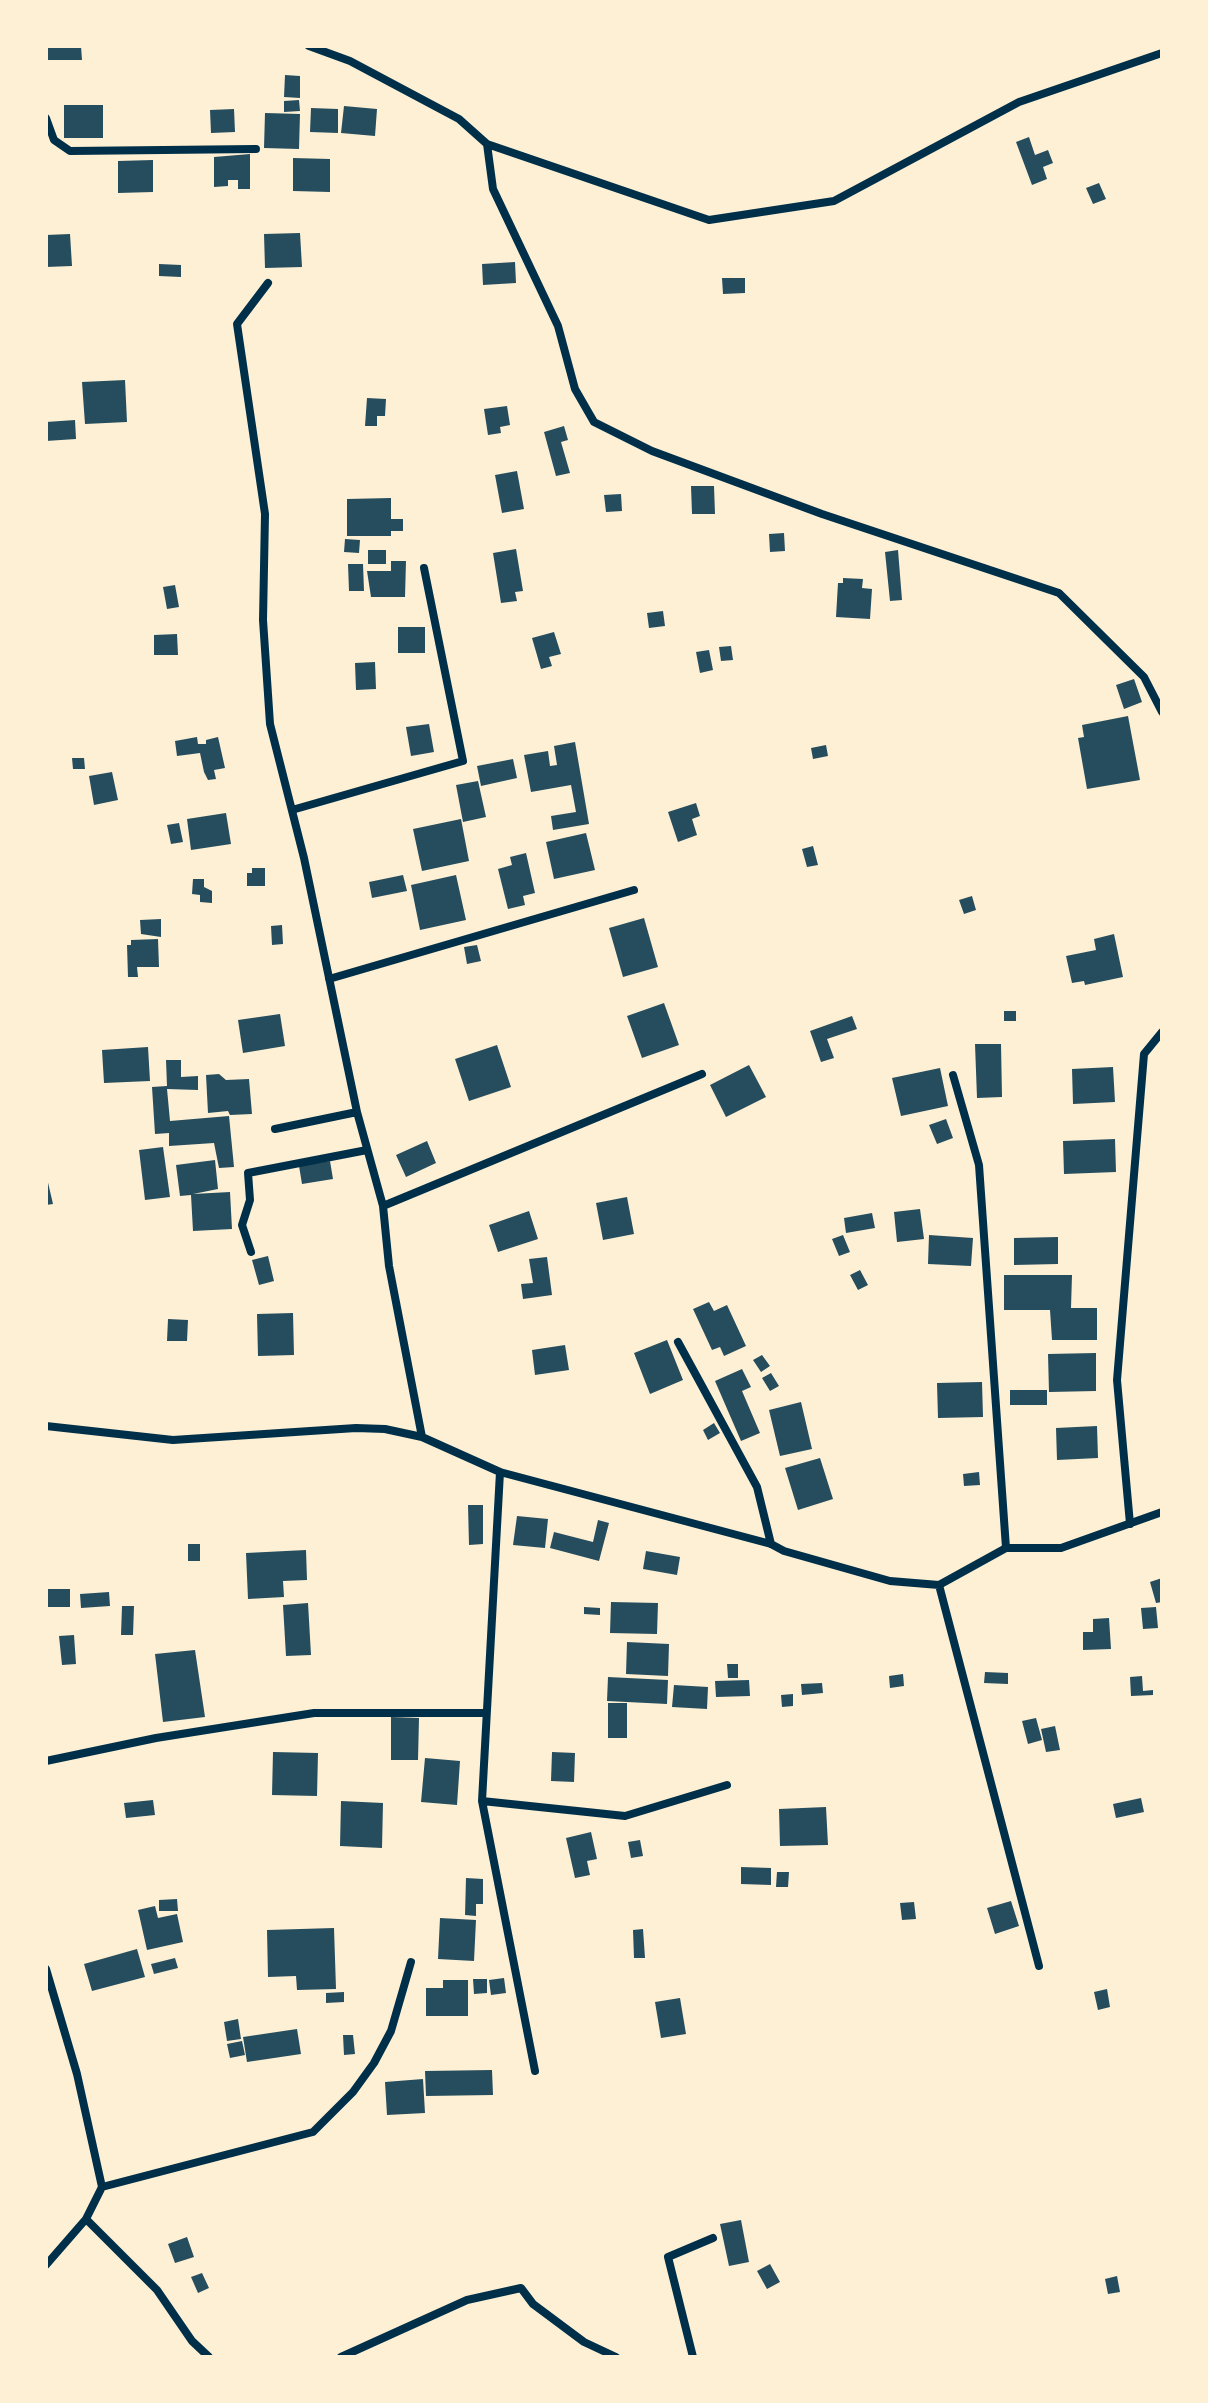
<!DOCTYPE html>
<style>
body{margin:0}
#map{position:relative;width:1208px;height:2403px;overflow:hidden;background:#fdf0d5;font-family:Ubuntu,sans-serif}
canvas{display:block}
.frame{position:absolute;inset:0;border:48px solid #fdf0d5;pointer-events:none}
</style>
<div id="map">
<canvas width="1208" height="2403"></canvas>
<div class="frame"></div>
</div>
<script>
const g = document.querySelector('canvas').getContext('2d');
g.lineJoin = 'round';
function fillPath(path, color) {
  g.fillStyle = color;
  g.fill(path, 'evenodd');
}
function shape(rows) {
  const path = new Path2D();
  for (const r of rows) {
    path.moveTo(r[0], r[1]);
    for (let i = 2; i < r.length; i += 2) path.lineTo(r[i], r[i + 1]);
  }
  return path;
}
function trace(path, color, width, dash) {
  g.strokeStyle = color;
  g.lineWidth = width;
  g.lineCap = dash ? 'butt' : 'round';
  g.setLineDash(dash || []);
  g.stroke(path);
}
fillPath(shape([
 [46,46,81,46,82,60,46,60],
 [285,75,300,76,300,98,284,97],
 [299,100,300,111,284,112,284,101],
 [64,105,103,105,103,138,64,138],
 [344,106,377,109,375,136,341,133],
 [311,108,338,109,338,133,310,132],
 [234,109,235,132,211,133,210,110],
 [265,113,300,114,299,149,264,148],
 [1029,137,1035,155,1048,150,1053,163,1043,167,1047,179,1032,185,1016,142],
 [250,154,250,189,238,189,238,180,228,180,228,186,214,187,214,157],
 [293,158,330,159,330,192,293,191],
 [153,160,153,192,118,193,118,161],
 [1099,183,1106,199,1093,204,1086,188],
 [300,233,302,267,265,268,264,234],
 [70,234,72,266,46,267,46,235],
 [515,262,516,283,483,285,482,264],
 [159,264,181,265,181,277,159,276],
 [722,278,745,278,745,293,723,294],
 [125,380,127,422,85,424,82,382],
 [367,398,386,399,385,416,377,416,377,426,365,426],
 [507,406,510,425,500,427,501,433,488,435,484,409],
 [75,420,76,439,46,441,46,422],
 [564,426,568,440,561,442,570,473,556,476,544,432],
 [517,471,524,509,502,513,495,475],
 [691,486,714,486,715,514,692,514],
 [621,494,622,511,606,512,604,495],
 [391,498,391,519,403,519,403,531,391,531,391,536,347,536,347,499],
 [784,533,785,551,770,552,769,534],
 [345,539,360,540,359,553,344,552],
 [516,549,523,591,515,592,517,601,501,603,493,553],
 [368,550,386,550,386,564,368,564],
 [898,550,902,600,890,601,885,552],
 [391,561,406,561,405,597,371,597,367,571,391,571],
 [348,564,363,564,364,591,349,591],
 [843,578,863,579,862,588,872,589,870,619,836,617,838,583,843,583],
 [175,585,179,607,167,609,163,587],
 [663,611,665,626,649,628,647,613],
 [398,627,425,627,425,653,398,653],
 [554,632,561,654,549,657,552,666,541,669,532,638],
 [177,634,178,655,154,655,154,635],
 [731,646,733,660,721,661,719,647],
 [709,650,713,670,700,673,696,652],
 [375,662,376,689,356,690,355,663],
 [1134,679,1142,702,1124,709,1116,685],
 [1128,716,1140,780,1087,789,1078,738,1084,737,1082,725],
 [429,724,434,752,411,756,406,727],
 [197,737,198,744,206,744,206,740,218,737,225,768,214,770,216,779,208,780,204,772,200,753,177,756,175,741],
 [575,742,589,824,553,830,551,816,576,812,571,785,531,792,524,755,548,751,550,766,557,765,554,746],
 [826,745,828,756,813,759,811,748],
 [72,758,84,758,85,769,73,769],
 [513,759,517,778,481,786,477,766],
 [112,772,118,800,94,805,89,776],
 [478,781,486,817,463,822,456,785],
 [696,803,700,816,692,819,697,835,678,842,668,812],
 [226,813,231,844,191,850,187,819],
 [461,819,469,861,422,871,413,829],
 [179,823,183,842,171,844,167,825],
 [586,833,595,870,554,879,546,842],
 [813,846,818,865,807,867,802,849],
 [526,853,535,893,523,896,525,905,508,909,498,869,512,865,510,857],
 [252,868,265,868,265,886,247,886,247,873,252,873],
 [403,875,407,891,372,898,369,882],
 [456,875,466,920,420,930,411,885],
 [193,879,204,879,204,887,212,891,212,903,200,902,200,895,192,894],
 [972,896,976,910,964,914,959,900],
 [644,918,658,967,623,977,609,928],
 [161,919,161,937,141,934,140,920],
 [282,925,283,944,272,945,271,926],
 [1114,934,1123,977,1085,985,1084,981,1072,983,1066,956,1096,950,1094,939],
 [158,939,159,967,137,967,138,977,128,977,127,945,131,945,131,940],
 [477,945,481,961,467,964,464,947],
 [664,1003,679,1045,642,1058,627,1016],
 [1004,1011,1016,1011,1016,1021,1004,1021],
 [280,1014,285,1046,243,1053,238,1020],
 [852,1016,857,1029,827,1039,834,1058,821,1062,810,1031],
 [975,1044,1001,1044,1002,1097,977,1098],
 [497,1045,511,1087,469,1101,455,1059],
 [148,1047,150,1081,104,1083,102,1050],
 [166,1060,181,1060,181,1077,198,1076,198,1090,167,1089,170,1121,229,1116,234,1167,219,1168,214,1143,169,1146,169,1133,155,1134,152,1087,167,1086],
 [749,1065,766,1097,726,1117,710,1085],
 [1113,1067,1115,1102,1073,1104,1072,1069],
 [940,1068,948,1106,901,1116,892,1078],
 [219,1074,226,1080,249,1079,252,1114,230,1115,228,1111,208,1113,206,1075],
 [946,1119,953,1138,937,1144,929,1125],
 [1115,1139,1116,1172,1064,1174,1063,1141],
 [427,1141,436,1163,406,1177,396,1155],
 [163,1147,170,1197,145,1200,139,1150],
 [215,1160,218,1189,193,1194,230,1192,232,1229,193,1231,191,1195,180,1196,176,1165],
 [330,1161,333,1179,302,1184,299,1166],
 [46,1174,53,1204,46,1205],
 [627,1197,634,1234,603,1240,596,1203],
 [920,1209,924,1239,897,1242,894,1212],
 [529,1211,538,1239,498,1252,489,1225],
 [872,1213,875,1228,846,1233,844,1218],
 [843,1235,850,1252,839,1256,832,1239],
 [929,1235,973,1238,971,1266,928,1264],
 [1058,1237,1058,1264,1014,1265,1014,1238],
 [268,1256,274,1281,259,1285,252,1260],
 [547,1257,552,1295,523,1299,521,1284,533,1283,529,1259],
 [860,1270,868,1285,858,1290,850,1275],
 [1004,1275,1072,1275,1071,1308,1097,1308,1097,1340,1052,1340,1050,1310,1004,1310],
 [709,1302,714,1311,727,1305,746,1346,724,1356,720,1347,712,1350,693,1309],
 [293,1313,294,1355,258,1356,257,1314],
 [168,1319,188,1320,187,1341,167,1341],
 [667,1340,683,1380,650,1394,634,1353],
 [565,1345,569,1370,535,1375,532,1350],
 [1096,1353,1096,1391,1049,1392,1048,1354],
 [762,1355,770,1366,761,1372,753,1360],
 [742,1369,751,1387,742,1391,760,1433,741,1441,715,1381],
 [771,1373,779,1386,770,1391,762,1378],
 [982,1382,983,1417,938,1418,937,1383],
 [1010,1390,1047,1390,1047,1405,1010,1405],
 [801,1402,812,1449,780,1456,769,1410],
 [714,1423,720,1433,708,1440,703,1430],
 [1097,1426,1098,1458,1057,1460,1056,1428],
 [820,1458,833,1499,798,1510,785,1468],
 [979,1472,980,1485,964,1486,963,1474],
 [468,1505,483,1505,483,1544,469,1545],
 [517,1516,548,1519,545,1548,513,1545],
 [598,1520,609,1523,599,1561,550,1548,554,1532,593,1542],
 [188,1544,200,1544,200,1561,188,1561],
 [306,1550,307,1580,283,1581,284,1597,248,1599,246,1553],
 [646,1551,680,1557,677,1575,643,1569],
 [1162,1578,1162,1602,1156,1603,1150,1582],
 [46,1589,70,1589,70,1607,46,1607],
 [109,1592,110,1606,81,1608,80,1594],
 [611,1602,658,1603,657,1634,610,1633],
 [308,1603,311,1655,286,1656,283,1605],
 [122,1606,134,1606,133,1635,121,1635],
 [584,1607,600,1608,600,1615,584,1614],
 [1156,1607,1158,1628,1143,1629,1141,1608],
 [1109,1618,1111,1649,1083,1650,1083,1632,1093,1632,1093,1619],
 [74,1635,76,1664,62,1665,59,1636],
 [627,1642,669,1644,668,1676,626,1674],
 [195,1650,205,1717,163,1722,155,1654],
 [727,1664,738,1664,738,1678,728,1678],
 [985,1672,1008,1673,1008,1684,984,1683],
 [903,1674,904,1686,890,1688,889,1676],
 [1142,1676,1143,1691,1153,1690,1153,1695,1131,1696,1130,1677],
 [608,1677,668,1680,667,1704,607,1701],
 [749,1680,750,1696,716,1697,715,1681],
 [822,1683,823,1693,802,1695,801,1684],
 [674,1685,708,1687,707,1709,672,1707],
 [793,1694,793,1706,782,1707,781,1695],
 [608,1703,627,1703,627,1738,608,1738],
 [391,1717,419,1718,418,1760,391,1760],
 [1036,1718,1042,1740,1028,1744,1022,1721],
 [1055,1726,1060,1750,1046,1752,1041,1729],
 [273,1752,318,1753,317,1796,272,1795],
 [552,1752,575,1753,574,1782,551,1781],
 [425,1758,460,1761,457,1805,421,1802],
 [1141,1798,1144,1812,1116,1818,1113,1804],
 [153,1800,155,1815,126,1818,124,1803],
 [341,1801,383,1803,382,1848,340,1846],
 [826,1807,828,1845,780,1846,779,1809],
 [591,1832,597,1859,587,1861,590,1875,575,1878,566,1838],
 [640,1840,643,1856,631,1858,628,1842],
 [741,1867,771,1868,771,1885,741,1884],
 [777,1872,789,1872,788,1887,776,1887],
 [466,1878,483,1879,483,1904,476,1904,476,1916,465,1915],
 [177,1899,178,1911,159,1911,159,1900],
 [1011,1901,1019,1926,995,1934,987,1908],
 [914,1902,916,1919,902,1920,900,1903],
 [155,1906,158,1918,177,1914,183,1942,147,1950,138,1910],
 [440,1918,476,1920,474,1961,438,1959],
 [334,1928,336,1989,297,1990,296,1976,268,1977,267,1930],
 [643,1929,645,1958,634,1958,633,1930],
 [137,1949,145,1977,92,1991,84,1964],
 [175,1958,178,1968,154,1974,151,1964],
 [504,1978,506,1993,491,1995,489,1980],
 [473,1979,487,1979,487,1993,474,1994],
 [443,1980,468,1980,468,2016,426,2016,426,1988,443,1988],
 [1107,1989,1110,2007,1098,2010,1094,1992],
 [344,1992,344,2002,326,2003,326,1993],
 [680,1998,686,2034,661,2038,655,2002],
 [238,2019,241,2039,227,2041,224,2022],
 [297,2029,301,2054,247,2062,243,2037],
 [343,2035,353,2035,355,2054,344,2055],
 [242,2041,245,2055,230,2058,227,2044],
 [492,2070,493,2095,426,2096,425,2071],
 [423,2079,425,2113,387,2115,385,2082],
 [741,2220,749,2262,729,2266,720,2224],
 [187,2237,194,2257,175,2263,168,2244],
 [770,2264,780,2282,767,2289,757,2271],
 [202,2273,209,2288,198,2293,191,2277],
 [1117,2276,1120,2292,1108,2294,1105,2279]
]), '#264d5e');
trace(shape([
 [309,46,350,61,459,119,487,144,709,220,834,201,1019,102,1162,53],
 [46,118,54,140,70,151,256,149],
 [487,144,493,189,558,326,575,389,594,422,652,451,822,514,1059,593,1144,677,1162,712],
 [268,283,237,324,265,514,263,620,270,724,304,858,357,1112,383,1206,389,1266,422,1437],
 [292,810,463,761,424,568],
 [329,979,634,890],
 [953,1075,979,1165,1006,1548],
 [275,1129,357,1112],
 [383,1206,702,1074],
 [251,1252,242,1225,250,1200,248,1173,367,1150],
 [678,1342,757,1487,771,1544],
 [46,1426,173,1440,356,1428,385,1429,422,1437,500,1472,771,1544,784,1551,890,1581,939,1585,1006,1548,1061,1548,1162,1512],
 [500,1472,482,1801,625,1816,727,1785],
 [1130,1524,1117,1380,1144,1054,1162,1032],
 [939,1585,1039,1966],
 [46,1761,156,1738,314,1713,485,1713],
 [482,1801,535,2071],
 [46,1969,77,2074,102,2187,86,2219,46,2265],
 [102,2187,313,2132,353,2092,374,2063,391,2031,411,1962],
 [86,2219,157,2290,192,2341,209,2357],
 [341,2357,467,2300,521,2288,533,2304,584,2342,616,2357],
 [693,2357,668,2257,713,2238]
]), '#003049', 8);
</script>
